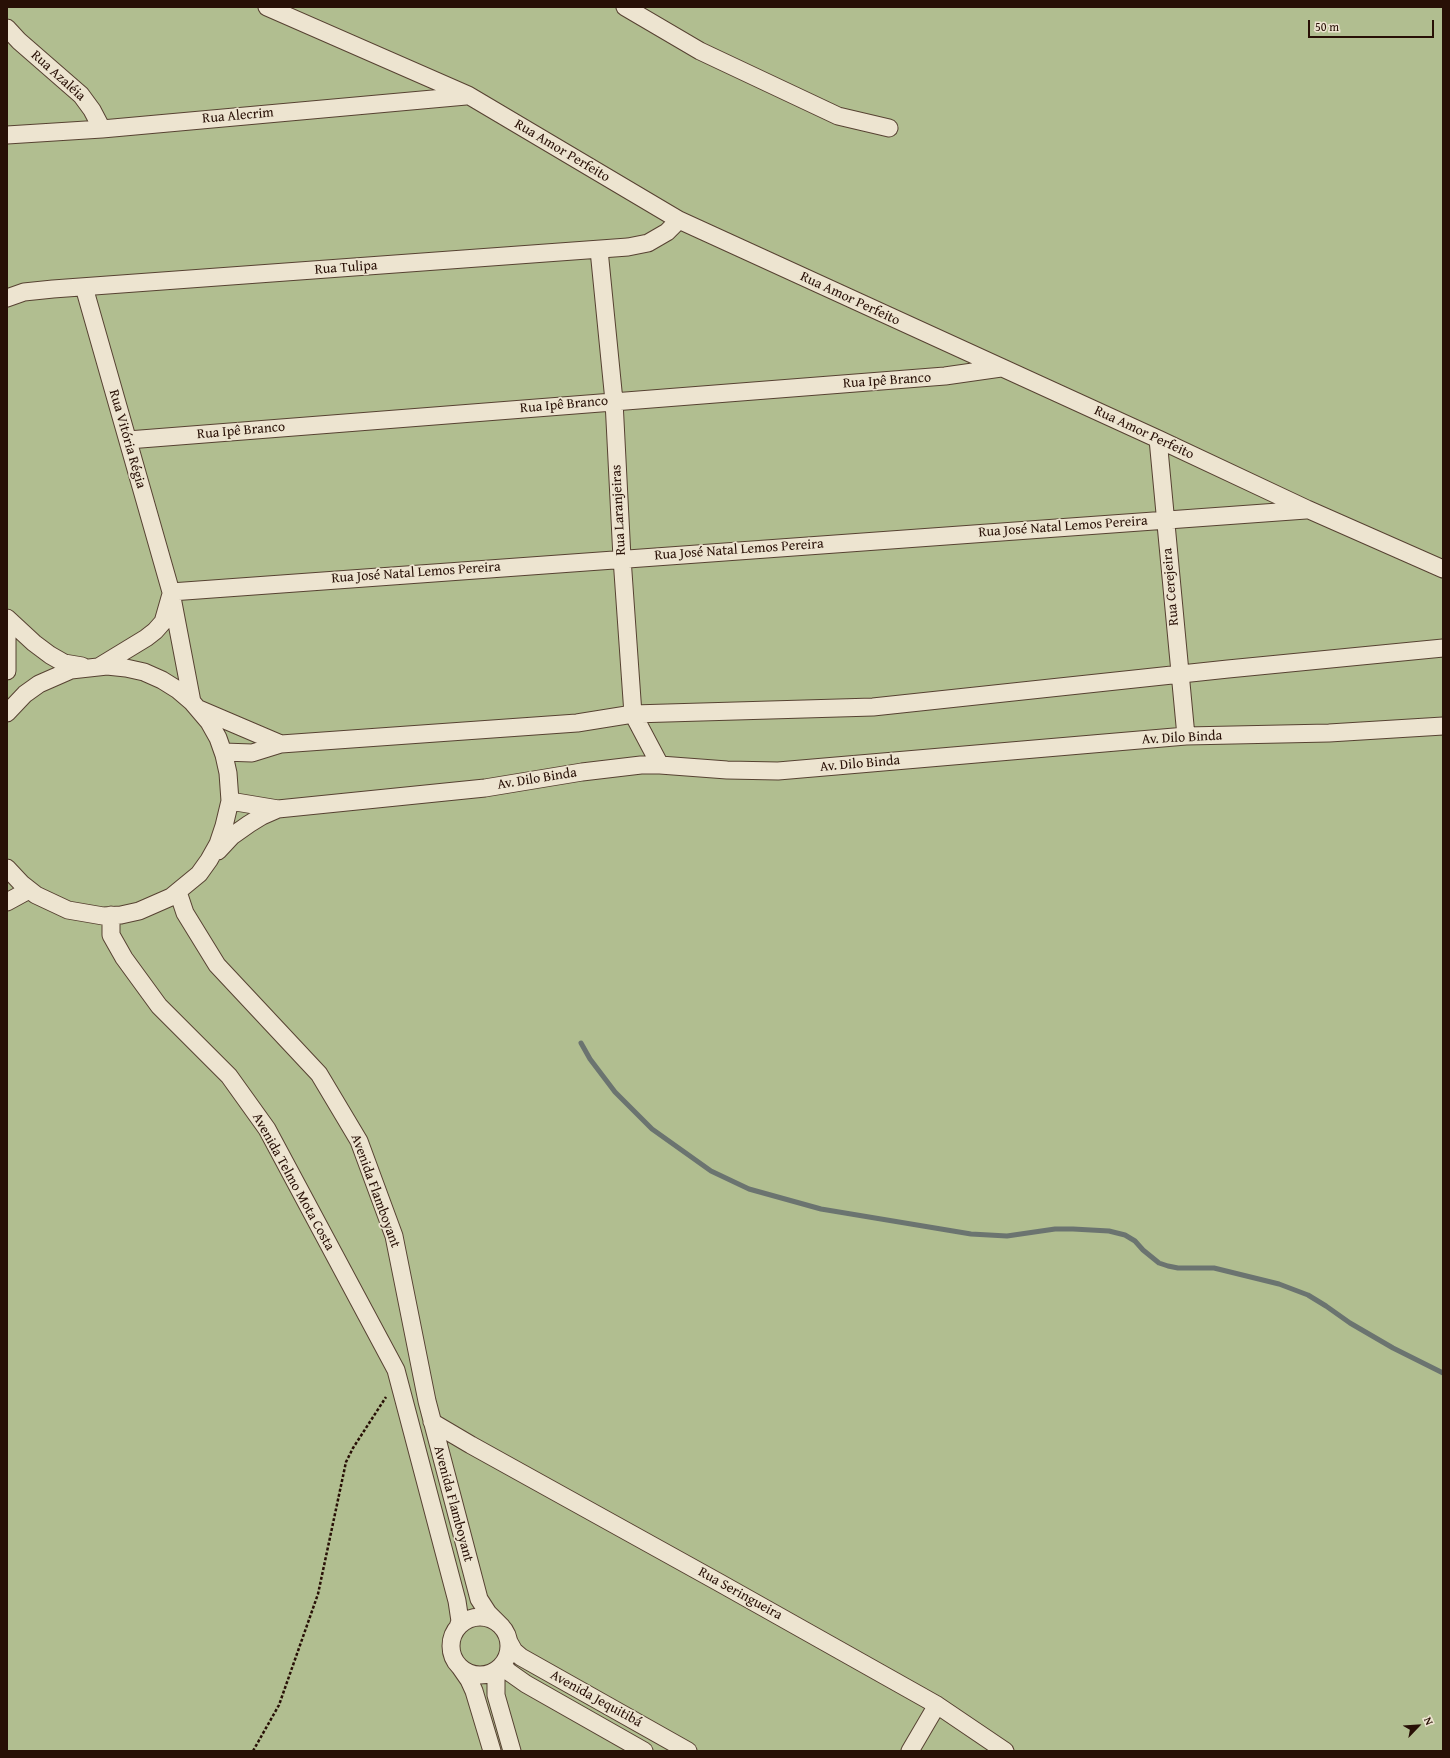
<!DOCTYPE html>
<meta charset="utf-8">
<style>
body{margin:0}
#map{position:relative;width:1450px;height:1758px;overflow:hidden;background:#e4d6b6;font-family:"Gentium Book Plus",serif}
canvas{display:block}
.frame{position:absolute;inset:0;border:8px solid #281006;pointer-events:none}
.north{position:absolute;left:1398px;top:1706px;width:40px;height:40px;-webkit-text-stroke:3px #ede4d0;paint-order:stroke;rotate:65deg;font-size:11px;font-weight:700;line-height:16px;text-align:center;color:#281006}
.north::after{content:'';display:block;margin:auto;width:14px;height:18px;background:#281006;clip-path:polygon(50% 0,100% 100%,50% 72%,0 100%)}
.scale{position:absolute;left:1308px;top:20px;width:126px;height:18px;box-sizing:border-box;border:2px solid #281006;border-top:0;padding-left:5px;font-size:12px;line-height:14px;white-space:nowrap;color:#281006;-webkit-text-stroke:3px #ede4d0;paint-order:stroke}
</style>
<div id="map">
<canvas width="1450" height="1758"></canvas>
<div class="frame"></div>
<div class="north">N</div>
<div class="scale">50 m</div>
</div>
<script>
const g = document.querySelector('canvas').getContext('2d');
g.lineJoin = 'round';
function fillPath(path, color) {
  g.fillStyle = color;
  g.fill(path, 'evenodd');
}
function shape(rows) {
  const path = new Path2D();
  for (const r of rows) {
    if (r.length === 3) {
      path.moveTo(r[0] + r[2], r[1]);
      path.arc(r[0], r[1], r[2], 0, 2 * Math.PI);
      continue;
    }
    path.moveTo(r[0], r[1]);
    for (let i = 2; i < r.length; i += 2) path.lineTo(r[i], r[i + 1]);
  }
  return path;
}
function trace(path, color, width, dash) {
  g.strokeStyle = color;
  g.lineWidth = width;
  g.lineCap = dash ? 'butt' : 'round';
  g.setLineDash(dash || []);
  g.stroke(path);
}
function write(font, color, halo, rows, align = 'center') {
  g.font = font + ' "Gentium Book Plus",serif';
  g.lineWidth = 3.5;
  g.setLineDash([]);
  g.textBaseline = 'middle';
  g.strokeStyle = halo;
  g.fillStyle = color;
  for (const [text, x, y, turn = 0] of rows) {
    g.save();
    g.translate(x, y);
    g.rotate((+turn || 0) * Math.PI / 180);
    g.textAlign = isNaN(turn) ? turn : align;
    if (halo) g.strokeText(text, 0, 0);
    g.fillText(text, 0, 0);
    g.restore();
  }
}
fillPath(shape([
 [7,7,1443,7,1443,1751,7,1751]
]), '#b1be90');
trace(shape([
 [581,1043,590,1059,615,1092,652,1129,711,1171,749,1189,821,1209,971,1234,1007,1236,1055,1229,1073,1229,1109,1231,1125,1235,1135,1241,1143,1250,1159,1263,1168,1266,1178,1268,1214,1268,1279,1284,1308,1295,1326,1306,1350,1323,1393,1348,1443,1373]
]), '#6b7470', 5);
const minor = shape([
 [267,7,468,95,679,220,1158,439,1307,509,1443,569],
 [625,7,700,51,838,116,889,128],
 [7,28,19,41,81,95,92,110,102,129],
 [7,135,102,129,466,96],
 [599,250,614,401,622,558,633,714,660,765],
 [84,287,171,592,192,702],
 [7,298,24,292,53,289,628,247,648,243,667,232,679,220],
 [1158,439,1186,736],
 [128,440,945,376,1001,368],
 [171,592,1306,510],
 [7,618,34,643,50,655,64,663,82,666],
 [7,638,7,671],
 [100,666,146,638,155,631,163,622,171,594],
 [199,709,281,744],
 [7,713,25,694,39,684,71,670,107,666,126,668,144,672,162,680,178,690,192,702,209,722,218,738,224,755,228,773,230,801,224,826,218,844,209,860,199,874,171,897,139,911,121,915,103,916,68,910,36,895,22,884,7,868],
 [223,752,252,753,281,744,577,723,633,714,873,707,1228,669,1443,648],
 [230,801,278,809,485,788,582,772,641,765,660,765,727,770,778,771,1186,736,1329,733,1443,726],
 [218,851,232,836,249,824,262,816,278,809],
 [178,892,185,913,217,965,319,1074,359,1141,394,1236,427,1401,479,1599,488,1613,502,1627],
 [7,902,29,890],
 [111,915,111,935,124,958,159,1006,229,1076,267,1129,396,1370,457,1601,460,1621,458,1627],
 [432,1422,471,1445,720,1583,937,1705,1005,1751],
 [480,1646,29],
 [509,1642,514,1651,521,1657,688,1751],
 [502,1665,509,1672,526,1684,644,1751],
 [460,1667,469,1680,474,1691,492,1751],
 [496,1670,496,1695,512,1751],
 [910,1751,937,1705]
]);
trace(minor, '#574232', 19);
trace(shape([
 [253,1751,279,1705,318,1594,346,1462,353,1448,386,1397]
]), '#281006', 2.5, [3, 2]);
trace(minor, '#ede4d0', 17);
write('14px', '#281006', '#ede4d0', [
 ["Rua Azaléia",58,76,42],
 ["Rua Alecrim",238,116,-5],
 ["Rua Amor Perfeito",562,151,31],
 ["Rua Tulipa",346,268,-4],
 ["Rua Amor Perfeito",850,299,25],
 ["Rua Ipê Branco",887,381,-4],
 ["Rua Ipê Branco",564,405,-5],
 ["Rua Ipê Branco",241,431,-5],
 ["Rua Amor Perfeito",1144,433,25],
 ["Rua Vitória Régia",127,439,74],
 ["Rua Laranjeiras",619,510,-93],
 ["Rua José Natal Lemos Pereira",1063,527,-4],
 ["Rua José Natal Lemos Pereira",739,550,-4],
 ["Rua José Natal Lemos Pereira",416,573,-4],
 ["Rua Cerejeira",1171,587,-95],
 ["Av. Dilo Binda",1182,738,-3],
 ["Av. Dilo Binda",860,764,-5],
 ["Av. Dilo Binda",537,779,-9],
 ["Avenida Telmo Mota Costa",293,1182,61],
 ["Avenida Flamboyant",375,1191,70],
 ["Avenida Flamboyant",453,1504,75],
 ["Rua Seringueira",740,1594,29],
 ["Avenida Jequitibá",596,1699,29]
]);
</script>
